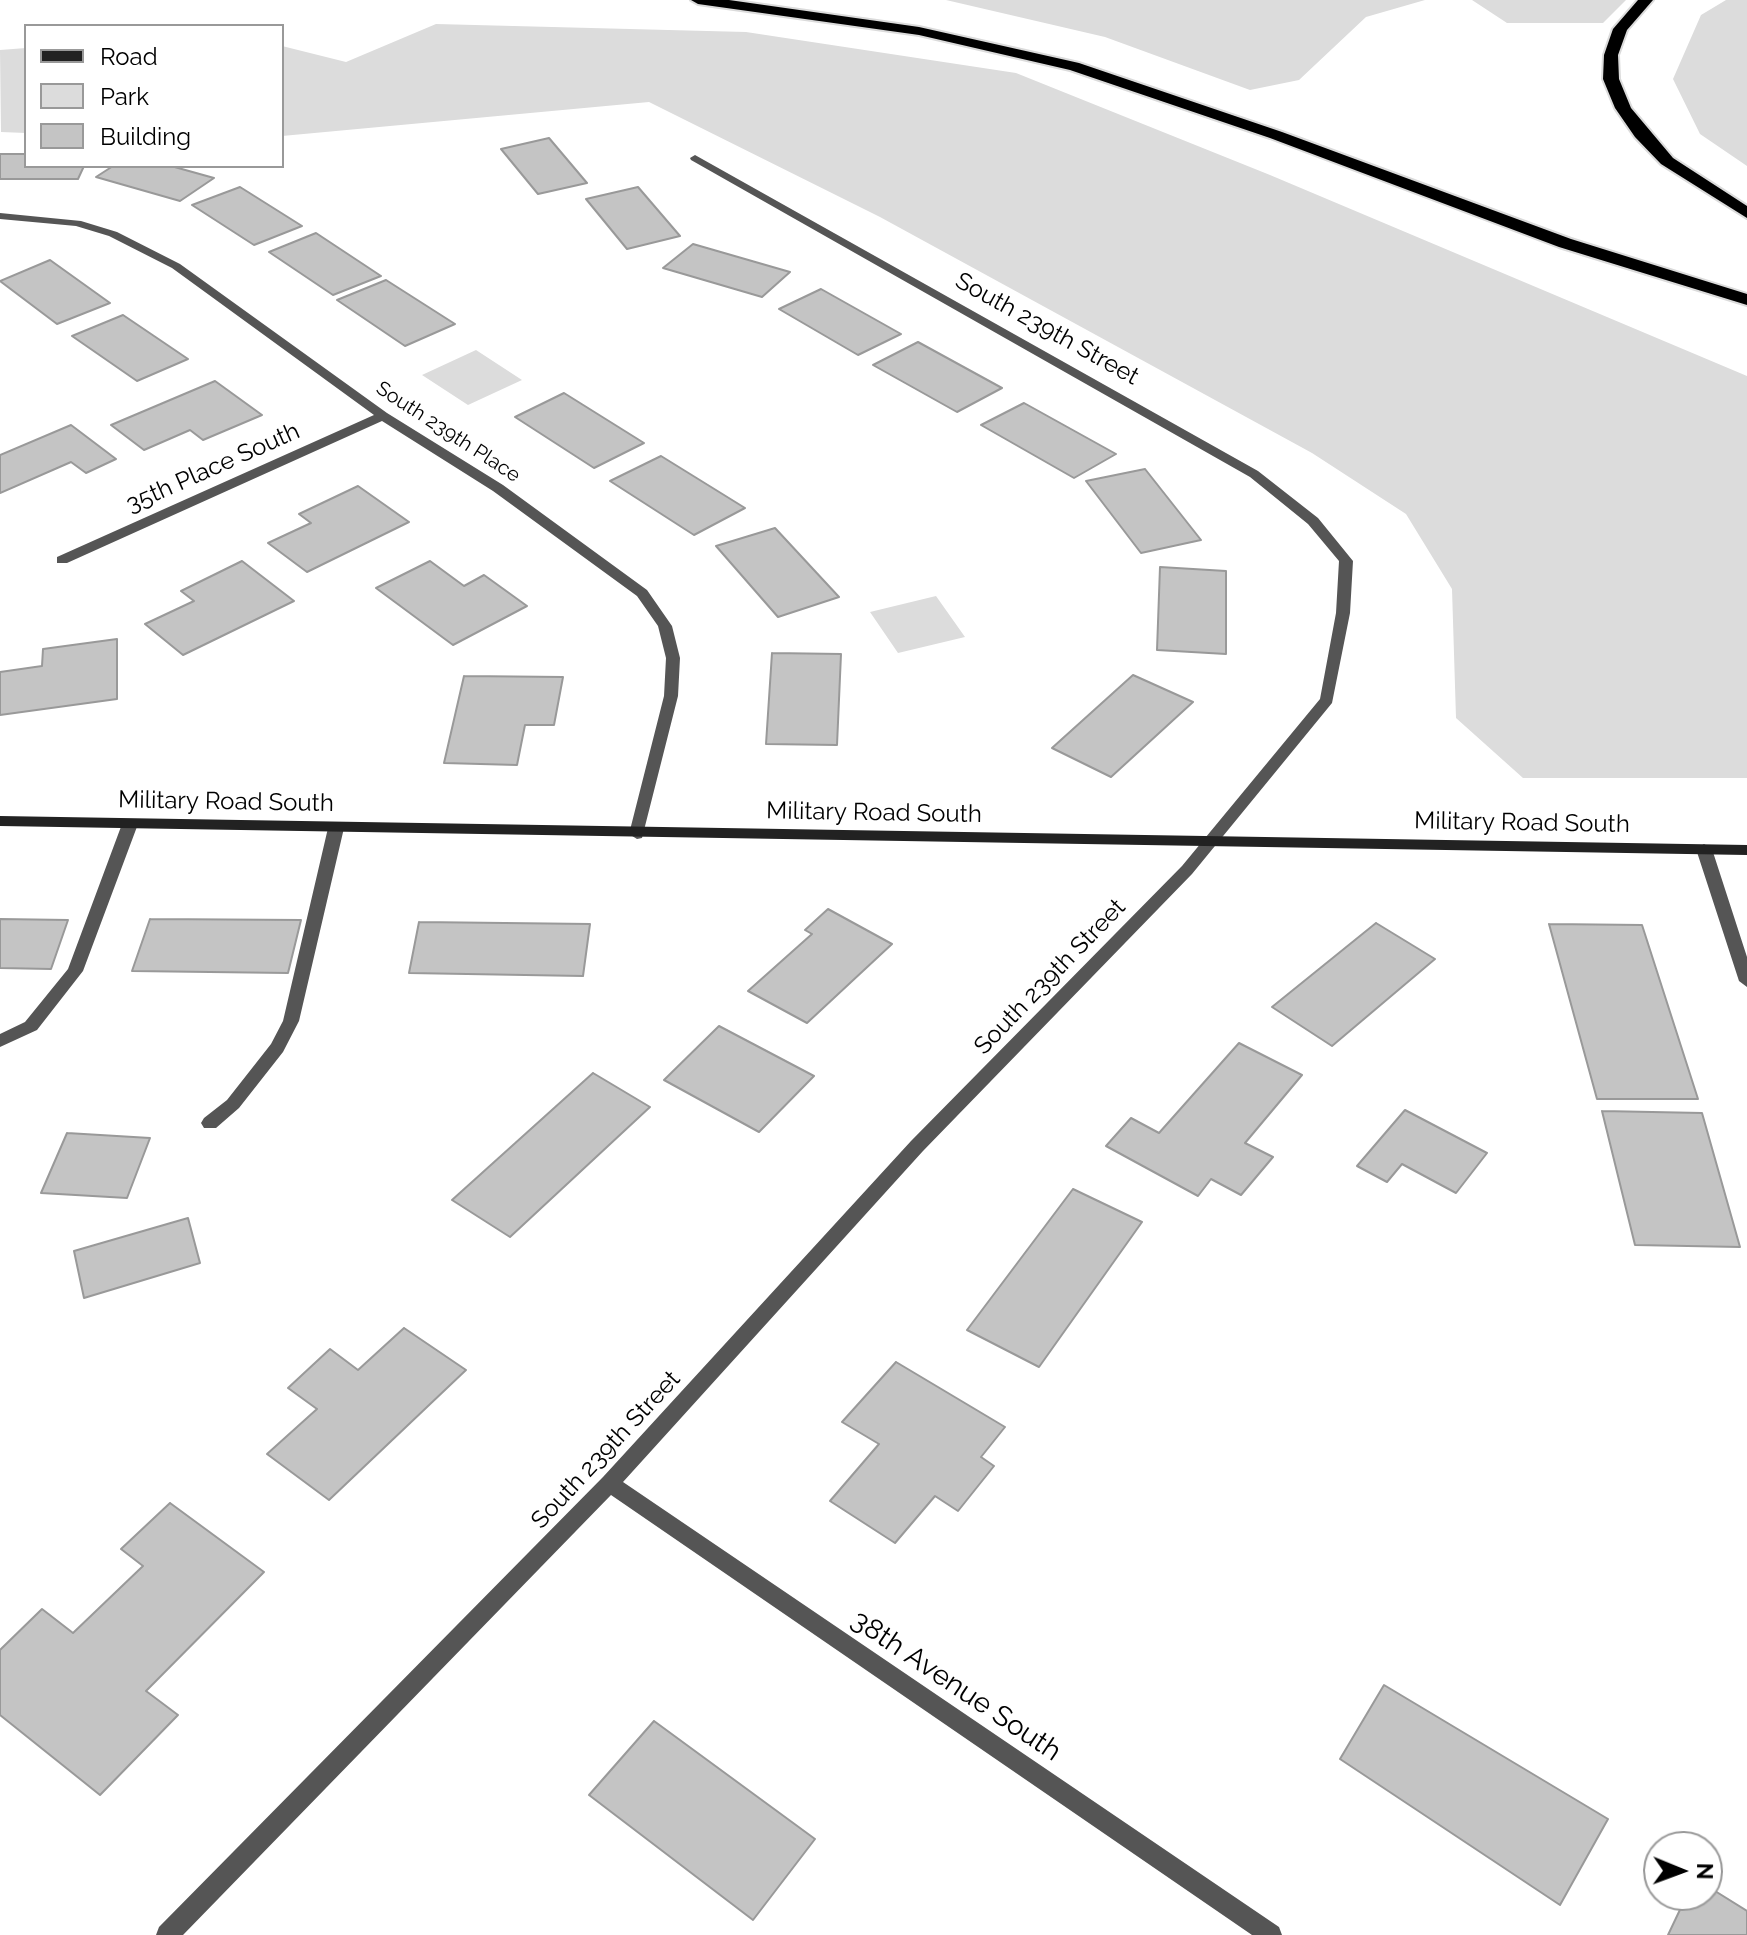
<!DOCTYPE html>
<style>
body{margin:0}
#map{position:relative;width:1747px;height:1935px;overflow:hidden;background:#fff;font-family:Raleway,sans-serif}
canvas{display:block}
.legend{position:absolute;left:24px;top:24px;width:260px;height:144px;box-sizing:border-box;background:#fff;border:2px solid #999;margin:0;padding:10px 14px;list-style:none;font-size:24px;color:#000}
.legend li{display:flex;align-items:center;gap:16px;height:40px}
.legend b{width:40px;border:2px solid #999}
.north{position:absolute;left:1643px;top:1831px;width:80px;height:80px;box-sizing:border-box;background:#fff;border:2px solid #999;border-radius:50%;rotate:91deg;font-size:22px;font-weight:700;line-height:32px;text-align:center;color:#000}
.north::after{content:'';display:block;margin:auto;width:28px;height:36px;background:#000;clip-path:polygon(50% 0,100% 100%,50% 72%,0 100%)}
</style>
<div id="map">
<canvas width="1747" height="1935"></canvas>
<ul class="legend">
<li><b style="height:10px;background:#222"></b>Road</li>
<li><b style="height:22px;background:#dcdcdc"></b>Park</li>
<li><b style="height:22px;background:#c4c4c4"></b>Building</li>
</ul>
<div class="north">N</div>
</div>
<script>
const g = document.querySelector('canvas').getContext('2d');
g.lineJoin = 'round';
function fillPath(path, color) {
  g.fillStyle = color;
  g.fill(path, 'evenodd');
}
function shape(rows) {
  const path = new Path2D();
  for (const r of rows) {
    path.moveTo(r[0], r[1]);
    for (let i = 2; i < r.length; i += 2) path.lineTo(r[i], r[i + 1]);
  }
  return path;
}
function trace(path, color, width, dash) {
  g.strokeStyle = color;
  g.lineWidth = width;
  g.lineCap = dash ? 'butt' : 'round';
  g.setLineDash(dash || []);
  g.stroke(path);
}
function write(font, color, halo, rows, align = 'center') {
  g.font = font + ' Raleway,sans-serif';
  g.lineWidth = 8;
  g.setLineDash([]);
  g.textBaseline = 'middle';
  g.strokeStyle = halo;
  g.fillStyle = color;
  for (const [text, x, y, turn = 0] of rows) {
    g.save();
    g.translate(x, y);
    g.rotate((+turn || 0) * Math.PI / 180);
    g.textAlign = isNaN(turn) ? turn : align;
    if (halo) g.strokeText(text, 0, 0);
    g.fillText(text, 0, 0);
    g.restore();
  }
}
fillPath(shape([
 [946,0,1425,0,1366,17,1299,80,1250,90,1105,37],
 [1472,0,1626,0,1603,23,1507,23],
 [1726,0,1747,0,1747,166,1700,134,1673,79,1701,15],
 [436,24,746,32,1016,73,1270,175,1747,376,1747,778,1523,778,1456,718,1452,589,1406,514,1312,453,880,217,649,102,282,136,282,46,346,62],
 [26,48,26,133,1,132,0,50],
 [476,350,522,380,468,405,422,375],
 [936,596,965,637,898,653,870,612]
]), '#dcdcdc');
const building = shape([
 [549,138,587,183,538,194,501,149,549,138],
 [0,154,26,154,26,166,84,166,78,179,0,179,0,154],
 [113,166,171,166,214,178,180,201,96,177,113,166],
 [240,187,302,226,254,245,192,205,240,187],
 [638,187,680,236,627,249,586,199,638,187],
 [316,233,381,276,333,295,269,252,316,233],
 [693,244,790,272,762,297,663,268,693,244],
 [50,260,110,303,57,324,0,281,50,260],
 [386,280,455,324,405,346,337,300,386,280],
 [821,289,901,334,858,355,779,309,821,289],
 [123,315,188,359,137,381,72,336,123,315],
 [918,342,1002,388,957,412,873,365,918,342],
 [215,381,262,415,203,440,190,430,144,450,111,425,215,381],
 [564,393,644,443,594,468,515,417,564,393],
 [1024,403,1116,454,1074,478,981,425,1024,403],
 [71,425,116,459,86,473,71,462,0,493,0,455,71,425],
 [661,456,745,508,694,535,610,481,661,456],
 [1145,469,1201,540,1141,553,1086,481,1145,469],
 [358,486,409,522,307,572,268,543,311,523,299,514,358,486],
 [775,528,839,597,778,617,716,546,775,528],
 [242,561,294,601,183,655,145,624,194,601,181,591,242,561],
 [430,561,464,586,484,575,527,606,453,645,376,588,430,561],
 [1160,567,1226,571,1226,654,1157,650,1160,567],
 [117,639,117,699,0,715,0,672,42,666,43,649,117,639],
 [772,653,841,654,837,745,766,744,772,653],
 [1133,675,1193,702,1111,777,1052,748,1133,675],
 [464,676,563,677,554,725,525,725,517,765,444,763,464,676],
 [828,909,892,944,807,1023,748,991,812,934,805,930,828,909],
 [0,919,68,920,51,969,0,968,0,919],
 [150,919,301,920,288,973,132,971,150,919],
 [419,922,590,924,583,976,409,973,419,922],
 [1376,923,1435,959,1332,1046,1272,1007,1376,923],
 [1549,924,1642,925,1698,1099,1597,1099,1549,924],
 [719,1026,814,1076,759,1132,664,1080,719,1026],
 [1239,1043,1302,1075,1245,1143,1273,1157,1241,1195,1211,1179,1198,1196,1106,1146,1131,1118,1159,1133,1239,1043],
 [593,1073,650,1107,510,1237,452,1200,593,1073],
 [1405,1110,1487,1153,1456,1193,1402,1164,1387,1182,1357,1166,1405,1110],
 [1602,1111,1702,1113,1740,1247,1635,1245,1602,1111],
 [67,1133,150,1138,127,1198,41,1193,67,1133],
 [1073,1189,1142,1222,1039,1367,967,1330,1073,1189],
 [188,1218,200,1263,84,1298,74,1251,188,1218],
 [404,1328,466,1370,329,1500,267,1454,317,1409,288,1388,330,1349,358,1370,404,1328],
 [896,1362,1005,1427,981,1457,994,1466,958,1511,935,1496,895,1543,830,1501,879,1444,842,1422,896,1362],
 [170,1503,264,1572,146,1691,178,1715,100,1795,0,1715,0,1650,42,1609,73,1633,143,1566,121,1549,170,1503],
 [1384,1685,1608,1819,1560,1905,1340,1759,1384,1685],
 [654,1721,815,1839,753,1920,589,1795,654,1721],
 [1707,1886,1747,1911,1747,1935,1668,1935,1687,1895,1707,1895,1707,1886]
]);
fillPath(building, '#c4c4c4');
trace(building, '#999', 2);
const motorway = shape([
 [691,0,729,0,919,27,1079,63,1282,132,1571,239,1747,294,1747,305,1559,247,1270,138,1070,70,919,35,698,4,691,0],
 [1638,0,1653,0,1627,30,1618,55,1619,79,1631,108,1673,158,1747,206,1747,218,1661,164,1635,137,1615,108,1603,79,1604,55,1613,29,1638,0]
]);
trace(motorway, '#dbdbdb', 4);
fillPath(shape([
 [130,819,138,824,83,971,37,1030,0,1047,0,1034,25,1022,68,969,122,824,130,819],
 [336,823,344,828,299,1021,283,1052,239,1108,216,1128,204,1128,201,1123,204,1118,227,1100,271,1044,283,1021,328,828,336,823],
 [1704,844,1712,849,1747,957,1747,987,1739,981,1696,849,1704,844]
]), '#555');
fillPath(shape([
 [695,155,1258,471,1318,518,1353,561,1350,613,1332,703,1192,874,923,1151,623,1482,1279,1927,1282,1935,1252,1935,611,1495,183,1935,156,1935,159,1927,603,1477,911,1141,1182,866,1320,699,1336,613,1339,561,1308,524,1250,477,691,160,690,158,695,155],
 [0,213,81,221,117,232,180,264,387,413,503,485,647,590,672,626,680,658,678,696,642,838,637,839,629,834,664,696,666,658,658,626,637,596,493,491,382,421,67,563,57,563,57,557,374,415,172,268,109,236,76,226,0,219,0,213]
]), '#555');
fillPath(shape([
 [0,816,1747,845,1747,855,0,826,0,816]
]), '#222');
fillPath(motorway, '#000');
write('20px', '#000', '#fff', [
 ["South 239th Place",448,432,33]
]);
write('24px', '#000', '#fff', [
 ["South 239th Street",1047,329,29],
 ["35th Place South",213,468,-24],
 ["Military Road South",226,802,1],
 ["Military Road South",874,813,1],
 ["Military Road South",1522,823,1],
 ["South 239th Street",1050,977,-46],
 ["South 239th Street",606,1450,-47]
]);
write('28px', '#000', '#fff', [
 ["38th Avenue South",956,1686,34]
]);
</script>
